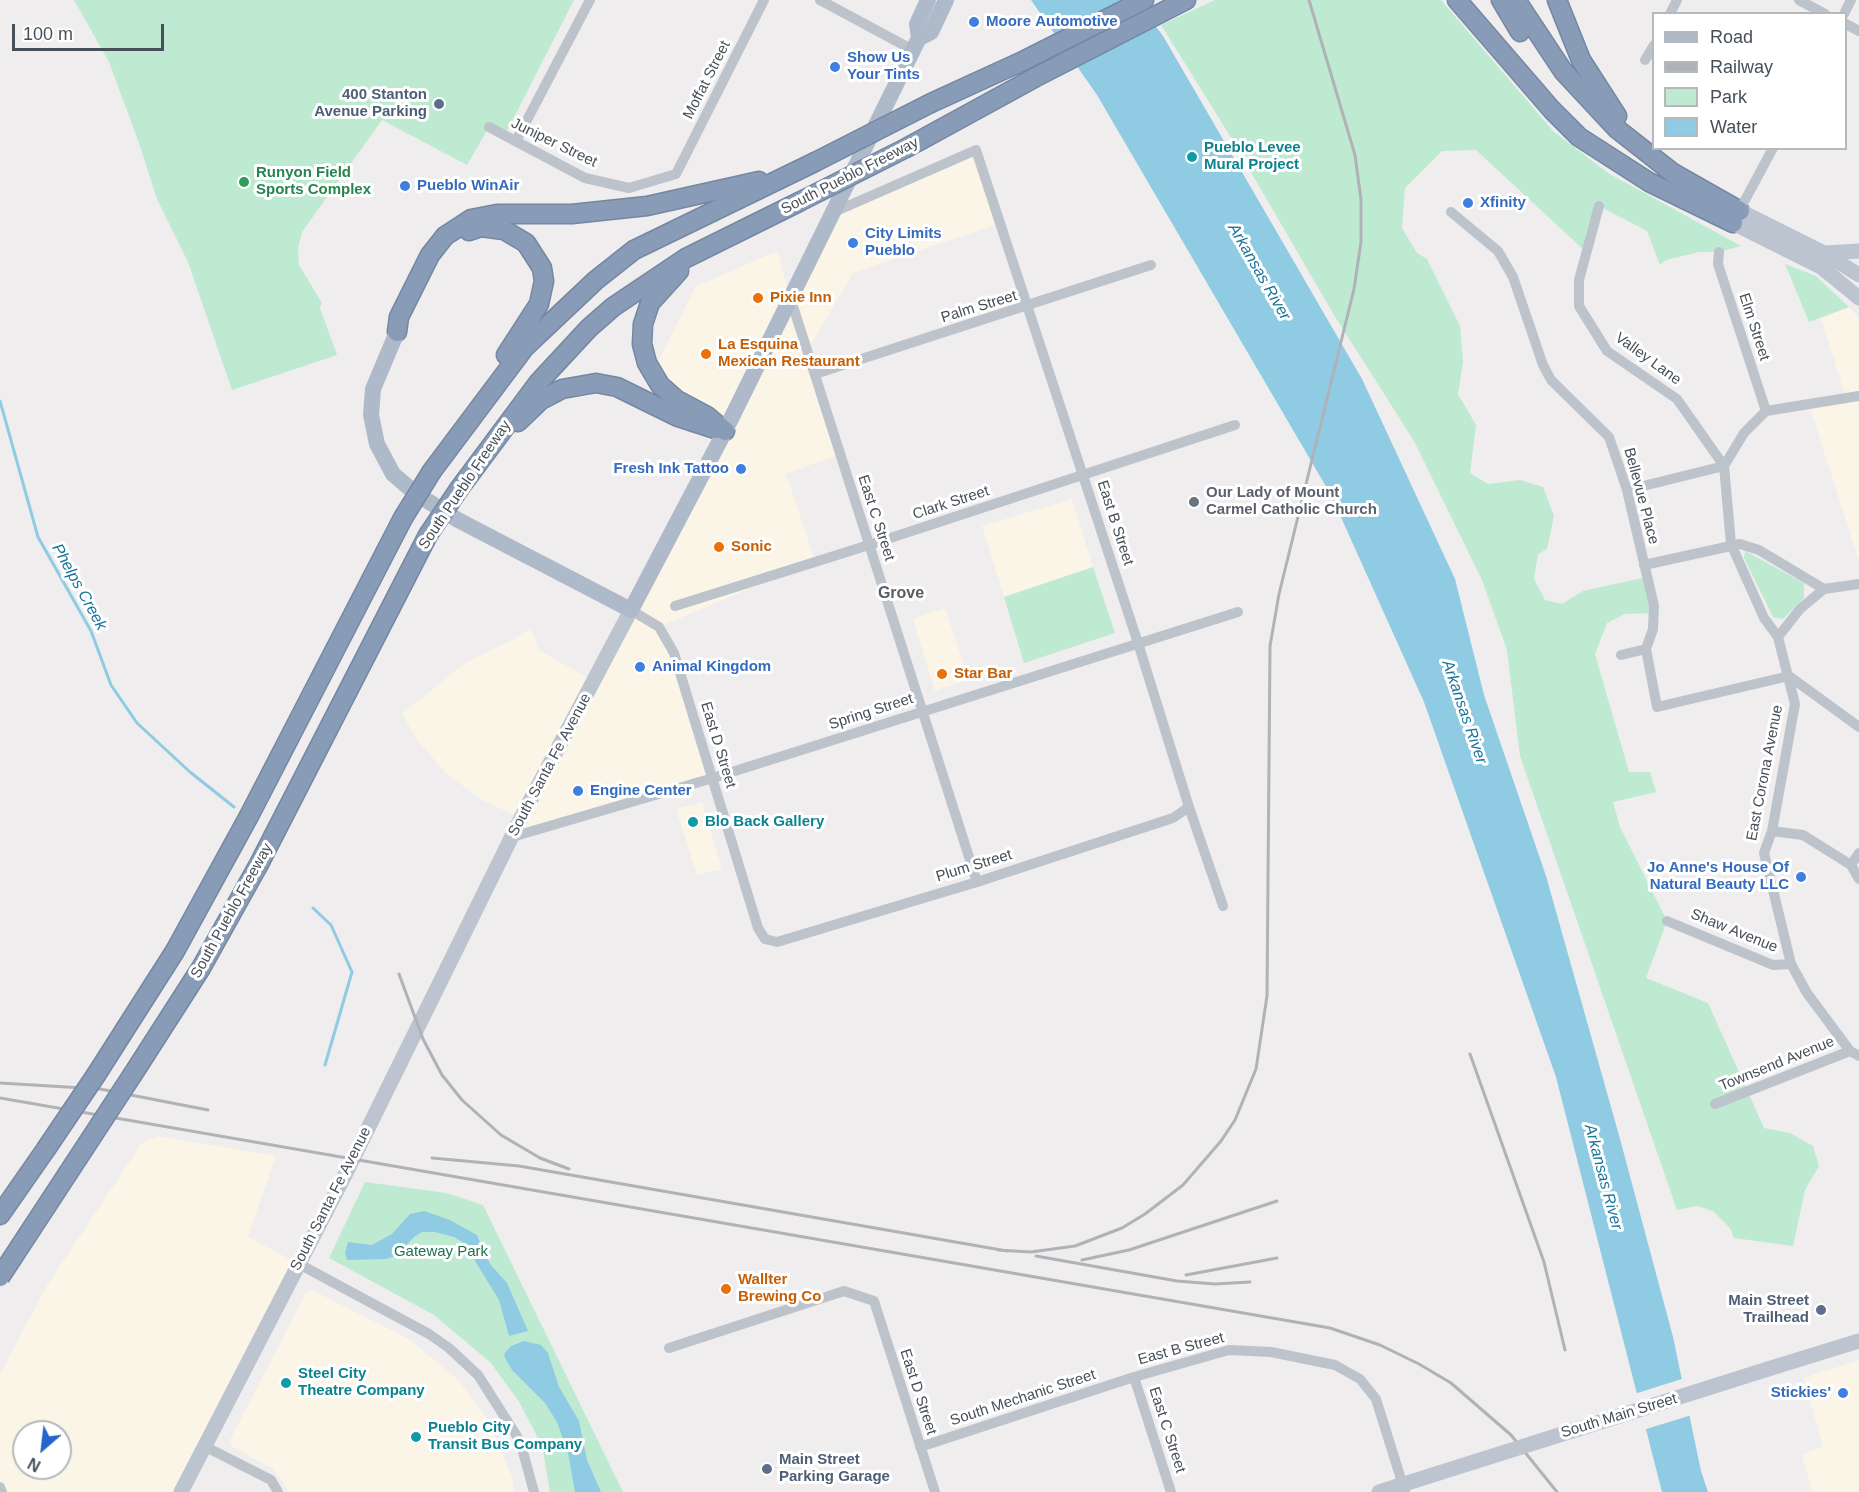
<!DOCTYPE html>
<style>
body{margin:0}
#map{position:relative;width:1859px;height:1492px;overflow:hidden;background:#efeded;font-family:Helvetica,sans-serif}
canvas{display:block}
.legend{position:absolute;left:1652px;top:12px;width:195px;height:138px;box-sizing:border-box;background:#fff;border:2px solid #b5b9bc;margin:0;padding:8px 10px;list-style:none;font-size:18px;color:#474f58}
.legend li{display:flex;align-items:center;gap:12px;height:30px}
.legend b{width:30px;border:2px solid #b5b9bc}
.north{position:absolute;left:12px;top:1420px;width:60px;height:60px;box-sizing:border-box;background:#fff;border:2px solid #b5b9bc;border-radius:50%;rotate:208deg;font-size:16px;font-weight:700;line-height:24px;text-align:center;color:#474f58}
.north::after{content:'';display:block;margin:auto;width:21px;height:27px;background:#2864cd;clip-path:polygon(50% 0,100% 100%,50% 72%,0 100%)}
.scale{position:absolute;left:12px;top:24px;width:152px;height:27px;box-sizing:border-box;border:3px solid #474f58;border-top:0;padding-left:8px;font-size:18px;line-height:21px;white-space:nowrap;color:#474f58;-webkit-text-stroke:4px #fff;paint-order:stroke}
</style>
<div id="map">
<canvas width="1859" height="1492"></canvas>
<ul class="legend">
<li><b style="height:8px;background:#aebac9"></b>Road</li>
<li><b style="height:8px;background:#afb2b7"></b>Railway</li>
<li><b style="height:16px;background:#beead2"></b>Park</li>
<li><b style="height:16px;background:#8fcbe3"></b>Water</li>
</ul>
<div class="north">N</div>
<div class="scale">100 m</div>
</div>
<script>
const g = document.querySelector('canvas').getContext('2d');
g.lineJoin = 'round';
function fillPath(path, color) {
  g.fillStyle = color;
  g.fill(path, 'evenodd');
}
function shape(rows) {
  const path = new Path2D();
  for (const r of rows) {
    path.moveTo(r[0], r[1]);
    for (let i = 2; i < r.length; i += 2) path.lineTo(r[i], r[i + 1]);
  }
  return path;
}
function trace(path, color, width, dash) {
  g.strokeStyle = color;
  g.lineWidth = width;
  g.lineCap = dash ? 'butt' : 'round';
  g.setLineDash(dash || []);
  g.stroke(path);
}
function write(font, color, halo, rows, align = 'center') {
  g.font = font + ' Helvetica,sans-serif';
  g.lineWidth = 6;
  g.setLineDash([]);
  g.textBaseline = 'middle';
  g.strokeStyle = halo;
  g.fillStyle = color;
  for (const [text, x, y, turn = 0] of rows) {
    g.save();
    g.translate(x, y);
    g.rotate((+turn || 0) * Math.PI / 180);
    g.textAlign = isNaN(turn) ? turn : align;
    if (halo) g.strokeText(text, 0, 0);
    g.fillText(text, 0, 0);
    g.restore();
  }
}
fillPath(shape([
 [976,150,1001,223,853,273,807,351,840,454,786,474,815,561,659,627,713,778,512,837,521,818,482,800,446,773,418,741,402,714,466,662,510,641,531,628,539,650,593,681,725,432,652,373,696,286,777,251,791,299,834,212],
 [1849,307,1859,318,1859,562,1809,404,1846,398,1821,318],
 [1072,499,1093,567,1004,597,982,526],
 [945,608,969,680,935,691,913,619],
 [702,802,722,869,697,875,676,809],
 [158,1136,276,1156,248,1237,299,1264,181,1492,0,1492,0,1374,46,1287,142,1143],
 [24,1432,60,1432,60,1468,24,1468],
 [312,1290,409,1339,458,1380,489,1421,512,1477,515,1492,289,1492,273,1469,233,1447,230,1440,306,1293],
 [1859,1360,1859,1492,1812,1492,1802,1455,1823,1446,1803,1378]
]), '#faf5e6');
fillPath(shape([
 [74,0,574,0,505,135,489,127,467,165,382,120,302,232,298,248,299,265,322,303,320,308,337,355,232,390,188,262,157,199,139,143,109,62],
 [1215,0,1441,0,1553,131,1608,173,1741,246,1719,252,1699,252,1666,260,1660,265,1647,231,1599,206,1586,252,1476,150,1442,151,1405,188,1402,228,1417,253,1427,259,1460,326,1463,362,1458,394,1476,425,1470,473,1488,484,1520,480,1543,487,1554,516,1547,549,1538,554,1534,579,1545,600,1562,604,1583,591,1647,577,1654,613,1625,614,1607,623,1595,654,1629,772,1650,772,1656,792,1613,802,1620,827,1667,921,1646,978,1708,1003,1764,1128,1790,1133,1813,1146,1819,1166,1805,1190,1793,1246,1734,1238,1730,1228,1713,1211,1697,1206,1677,1210,1520,756,1507,650,1482,580,1414,441,1334,315,1227,131,1161,25],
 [1785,264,1816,276,1849,307,1809,322],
 [1745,551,1804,583,1804,598,1783,619,1773,617,1744,558],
 [1093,567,1115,633,1024,663,1004,597],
 [365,1182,446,1193,483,1205,623,1492,550,1492,543,1451,535,1432,518,1400,490,1362,434,1315,329,1258]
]), '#beead2');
fillPath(shape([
 [1031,0,1136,0,1163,36,1362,379,1455,579,1484,695,1546,876,1620,1139,1673,1337,1701,1471,1708,1492,1662,1492,1556,1077,1424,702,1331,495,1097,95],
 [424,1211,450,1220,477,1235,490,1264,507,1283,528,1331,509,1336,499,1300,464,1243,454,1237,435,1232,422,1232,414,1237,396,1256,386,1259,347,1260,345,1253,348,1242,372,1245,392,1234,410,1214],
 [524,1341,541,1345,548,1353,559,1387,579,1421,587,1460,601,1492,575,1492,568,1453,557,1422,545,1403,512,1370,505,1358,504,1354,511,1346]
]), '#8fcbe3');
fillPath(shape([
 [1685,1378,1692,1415,1643,1430,1634,1394]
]), '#efeded');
trace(shape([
 [0,401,38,537,91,631,111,685,137,723,190,772,234,807],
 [313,908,331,925,352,972,325,1065]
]), '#8fcbe3', 3);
const highway = shape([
 [1457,0,1552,110,1579,137,1649,182,1733,223],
 [1501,0,1520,32],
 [1516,0,1563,71,1617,129,1673,173,1740,211],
 [1557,0,1581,60,1617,116],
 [931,103,1025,60,1144,0],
 [908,147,1036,77,1186,0],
 [469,231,481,227,504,230,526,243,542,268,544,281,539,304,506,355],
 [679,271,650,303,643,324,642,344,647,363,660,385,677,400,707,416,725,431],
 [397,332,399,317,430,255,445,236,471,219,497,214,572,214,647,206,759,181],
 [518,422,541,400,562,389,596,383,617,387,678,417,715,429],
 [432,471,525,347,596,280,634,250,815,162],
 [459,489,538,383,589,328,613,307,686,258,799,202],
 [133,1074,201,968,259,864,428,535],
 [96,1075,175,951,249,816,403,518],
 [0,1215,46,1149]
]);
trace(highway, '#7487a3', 21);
trace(shape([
 [820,0,913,50],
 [1799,0,1825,14],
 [1670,14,1677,0],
 [1844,14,1851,0],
 [1846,24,1859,31],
 [1645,60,1654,45],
 [489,127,585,178,629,188,676,174,764,0],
 [516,141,590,0],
 [1599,206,1579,280,1579,306,1607,351,1677,399,1724,466,1627,490],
 [834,212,976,150,1138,643,1189,807,1223,906],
 [1451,212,1498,251,1513,277,1543,365,1551,380,1609,437,1627,490,1654,606,1653,629,1646,649,1657,707,1789,676,1859,727],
 [1737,215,1773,148],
 [1719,252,1718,264,1766,411],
 [791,300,977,882],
 [815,374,1151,265],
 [1859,396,1766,411,1744,433,1724,466,1731,544,1764,618,1778,637,1795,704,1772,831,1764,853,1791,964,1807,993,1850,1051,1859,1056],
 [1644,565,1740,544,1759,550,1824,589],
 [675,606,869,545,1235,425],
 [631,610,659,627,674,653,758,928,765,939,777,942,977,882,1173,818,1189,807],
 [1778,637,1800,609,1824,589,1859,584],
 [1621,655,1646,649],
 [1772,831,1803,835,1851,865,1859,879],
 [512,837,713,778,1238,612],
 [1851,865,1859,853],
 [1667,921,1773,965,1791,964],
 [1715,1104,1850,1051],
 [299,1264,429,1334,449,1348,478,1375,520,1441,534,1492],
 [669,1348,844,1291,874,1301,935,1492],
 [1134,1377,1171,1492],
 [204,1446,271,1480,278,1492],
 [920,1447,1134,1377,1229,1350,1271,1352,1335,1365,1360,1379,1376,1399,1405,1492],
 [0,1487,2,1492]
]), '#bcc3cb', 10);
trace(shape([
 [1740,211,1824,253,1859,275],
 [1733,223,1821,267,1859,298],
 [1826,253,1859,251],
 [1768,1369,1859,1341],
 [181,1492,346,1173,521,818,631,610]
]), '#bcc4cf', 15);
trace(shape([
 [919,38,931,32,946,0],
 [397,332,373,389,371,415,377,444,393,474,415,493,458,520,631,610,725,431,913,50,919,38,917,24,928,0]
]), '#aebac9', 16);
trace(highway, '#889cb8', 18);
trace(shape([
 [399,974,423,1039,442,1075,462,1100,501,1135,540,1158,569,1169],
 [1470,1054,1544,1262,1565,1350],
 [0,1083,100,1089,208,1110],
 [0,1098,1330,1328,1380,1345,1419,1364,1451,1383,1511,1435,1557,1492],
 [432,1158,519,1166,1007,1251],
 [998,1250,1031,1252,1075,1246,1122,1228,1145,1214,1183,1185,1221,1141,1235,1120,1256,1069,1267,996,1270,646,1279,594,1354,289,1361,242,1361,200,1355,155,1309,0],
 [1036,1256,1177,1281,1215,1284,1250,1282],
 [1082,1260,1129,1250,1277,1201],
 [1186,1275,1277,1258]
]), '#afb2b7', 3);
const highwayBridge = shape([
 [815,162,931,103],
 [799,202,908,147],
 [403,518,432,471],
 [428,535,459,489],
 [46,1149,96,1075],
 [0,1277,133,1074]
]);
trace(highwayBridge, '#7487a3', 21, []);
trace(shape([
 [1379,1492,1768,1369]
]), '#bcc4cf', 15);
trace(highwayBridge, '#889cb8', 18);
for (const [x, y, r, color] of [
 [974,22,6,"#3f7fe0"],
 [835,67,6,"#3f7fe0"],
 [439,104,6,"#5c6f8a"],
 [1192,157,6,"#0f9aa8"],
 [244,182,6,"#2e9e5b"],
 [405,186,6,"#3f7fe0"],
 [1468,203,6,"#3f7fe0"],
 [853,243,6,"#3f7fe0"],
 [758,298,6,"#e8710a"],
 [706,354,6,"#e8710a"],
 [741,469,6,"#3f7fe0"],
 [1194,502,6,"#6b7280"],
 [719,547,6,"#e8710a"],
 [640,667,6,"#3f7fe0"],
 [942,674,6,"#e8710a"],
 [578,791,6,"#3f7fe0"],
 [693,822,6,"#0f9aa8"],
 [1801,877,6,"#3f7fe0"],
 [726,1289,6,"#e8710a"],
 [1821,1310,6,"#5c6f8a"],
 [286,1383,6,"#0f9aa8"],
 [1843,1393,6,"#3f7fe0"],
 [416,1437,6,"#0f9aa8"],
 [767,1469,6,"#5c6f8a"]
]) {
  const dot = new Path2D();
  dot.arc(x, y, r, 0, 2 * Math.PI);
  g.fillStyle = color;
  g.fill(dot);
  trace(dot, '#fff', 2);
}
write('bold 15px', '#366cbe', '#fff', [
 ["Moore Automotive",986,22],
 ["Show Us",847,58],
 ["Your Tints",847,75],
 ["Pueblo WinAir",417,186],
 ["Xfinity",1480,203],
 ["City Limits",865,234],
 ["Pueblo",865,251],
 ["Fresh Ink Tattoo",729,469,"right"],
 ["Animal Kingdom",652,667],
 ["Engine Center",590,791],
 ["Jo Anne's House Of",1789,868,"right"],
 ["Natural Beauty LLC",1789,885,"right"],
 ["Stickies'",1831,1393,"right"]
], 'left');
write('15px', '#474f58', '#fff', [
 ["Moffat Street",707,80,-63],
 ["Juniper Street",554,143,26],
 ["South Pueblo Freeway",850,176,-27],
 ["Palm Street",979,307,-17],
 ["Elm Street",1754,327,72],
 ["Valley Lane",1648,359,36],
 ["South Pueblo Freeway",465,485,-56],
 ["Bellevue Place",1641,496,75],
 ["Clark Street",951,503,-18],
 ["East C Street",876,518,72],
 ["East B Street",1115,523,72],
 ["Spring Street",871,712,-18],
 ["East D Street",718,745,73],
 ["South Santa Fe Avenue",550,765,-62],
 ["East Corona Avenue",1765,773,-79],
 ["Plum Street",974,866,-17],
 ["South Pueblo Freeway",232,911,-61],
 ["Shaw Avenue",1734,931,22],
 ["Townsend Avenue",1777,1064,-22],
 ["South Santa Fe Avenue",331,1199,-63],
 ["East B Street",1181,1349,-15],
 ["East D Street",918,1392,72],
 ["South Mechanic Street",1023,1398,-18],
 ["South Main Street",1619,1416,-17],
 ["East C Street",1167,1430,72]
]);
write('bold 15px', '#4e5e75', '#fff', [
 ["400 Stanton",427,95],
 ["Avenue Parking",427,112],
 ["Main Street",1809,1301],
 ["Trailhead",1809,1318],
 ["Main Street",779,1460,"left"],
 ["Parking Garage",779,1477,"left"]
], 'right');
write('bold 15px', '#0d838f', '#fff', [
 ["Pueblo Levee",1204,148],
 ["Mural Project",1204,165],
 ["Blo Back Gallery",705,822],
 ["Steel City",298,1374],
 ["Theatre Company",298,1391],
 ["Pueblo City",428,1428],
 ["Transit Bus Company",428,1445]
], 'left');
write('bold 15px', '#27864d', '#fff', [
 ["Runyon Field",256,173],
 ["Sports Complex",256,190]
], 'left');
write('bold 15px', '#c56008', '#fff', [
 ["Pixie Inn",770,298],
 ["La Esquina",718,345],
 ["Mexican Restaurant",718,362],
 ["Sonic",731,547],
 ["Star Bar",954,674],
 ["Wallter",738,1280],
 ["Brewing Co",738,1297]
], 'left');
write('bold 15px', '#5b616d', '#fff', [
 ["Our Lady of Mount",1206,493],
 ["Carmel Catholic Church",1206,510]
], 'left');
write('15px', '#1e724f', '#fff', [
 ["Gateway Park",441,1252]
]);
write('italic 16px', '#18759a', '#fff', [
 ["Arkansas River",1259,272,60],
 ["Phelps Creek",79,587,61],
 ["Arkansas River",1464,712,71],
 ["Arkansas River",1603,1177,75]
]);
write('bold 16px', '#5a5d61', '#fff', [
 ["Grove",901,594]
]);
</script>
